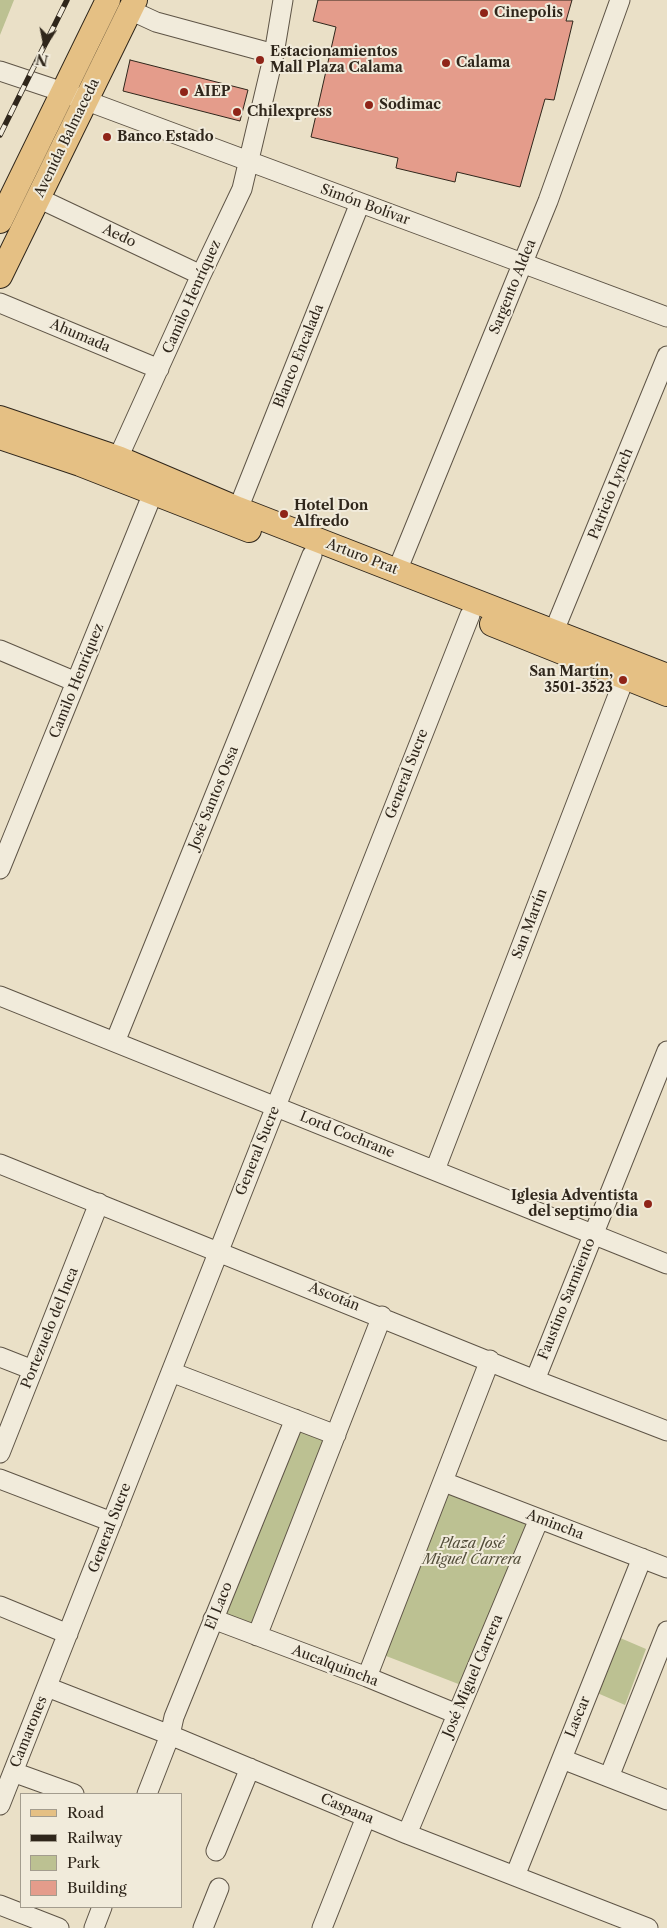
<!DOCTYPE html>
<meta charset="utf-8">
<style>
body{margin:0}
#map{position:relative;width:667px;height:1928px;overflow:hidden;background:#eae0c7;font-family:"Libre Caslon Text",serif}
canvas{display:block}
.legend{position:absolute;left:20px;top:1793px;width:162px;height:115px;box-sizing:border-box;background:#f1ebdb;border:1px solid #a39c8e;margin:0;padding:6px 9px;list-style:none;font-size:15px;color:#2f261b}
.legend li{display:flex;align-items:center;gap:10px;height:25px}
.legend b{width:25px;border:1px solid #a39c8e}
.north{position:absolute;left:20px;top:20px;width:50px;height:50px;-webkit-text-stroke:4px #f1ebdb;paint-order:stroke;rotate:191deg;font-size:14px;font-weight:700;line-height:20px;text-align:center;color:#2f261b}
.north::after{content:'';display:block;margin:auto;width:18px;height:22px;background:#2f261b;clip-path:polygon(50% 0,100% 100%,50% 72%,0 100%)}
</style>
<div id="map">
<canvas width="667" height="1928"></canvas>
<ul class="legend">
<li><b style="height:6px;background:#e5c084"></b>Road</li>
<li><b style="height:6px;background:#2f261b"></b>Railway</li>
<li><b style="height:14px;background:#bcc192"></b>Park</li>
<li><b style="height:14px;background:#e49c8b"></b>Building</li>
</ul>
<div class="north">N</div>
</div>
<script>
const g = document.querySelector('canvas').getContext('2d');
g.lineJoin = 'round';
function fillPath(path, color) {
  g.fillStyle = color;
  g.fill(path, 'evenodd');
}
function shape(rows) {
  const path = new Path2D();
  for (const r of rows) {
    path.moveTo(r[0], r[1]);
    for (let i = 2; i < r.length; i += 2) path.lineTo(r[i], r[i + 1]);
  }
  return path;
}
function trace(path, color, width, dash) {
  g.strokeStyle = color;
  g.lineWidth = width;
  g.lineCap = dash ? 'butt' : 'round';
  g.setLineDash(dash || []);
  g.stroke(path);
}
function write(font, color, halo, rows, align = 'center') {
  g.font = font + ' "Libre Caslon Text",serif';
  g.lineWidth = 4;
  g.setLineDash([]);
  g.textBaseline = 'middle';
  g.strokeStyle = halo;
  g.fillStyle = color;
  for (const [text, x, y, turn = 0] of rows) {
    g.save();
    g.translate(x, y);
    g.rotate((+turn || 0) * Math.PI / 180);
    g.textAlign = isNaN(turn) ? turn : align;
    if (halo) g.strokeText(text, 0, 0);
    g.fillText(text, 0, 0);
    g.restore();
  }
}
fillPath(shape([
 [0,0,14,0,0,35],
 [298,1427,329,1439,253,1629,224,1619],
 [449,1490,534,1523,461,1685,381,1654],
 [618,1637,646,1649,625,1705,595,1692]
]), '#bcc192');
const building = shape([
 [318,0,572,0,566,21,573,21,554,100,545,99,520,187,457,172,455,182,396,168,398,158,311,137,336,27,313,21,318,0],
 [130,60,248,90,240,121,123,91,130,60]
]);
fillPath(building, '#e49c8b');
trace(building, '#2f261b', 1);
const minor = shape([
 [130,10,156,22,274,54],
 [0,71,63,92,667,317],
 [38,198,201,275],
 [0,303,159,369],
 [118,458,201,275,242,189,274,54,283,0],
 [238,509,360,203],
 [397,571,548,201,620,0],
 [554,631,667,356],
 [0,650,76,682],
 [0,869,153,493],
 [0,996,667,1264],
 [115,1042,312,555],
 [0,1164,535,1380,667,1431],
 [435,1170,625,677],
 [0,1357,33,1370],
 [171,1372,336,1435],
 [535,1380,667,1051],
 [0,1453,99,1203],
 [0,1479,112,1522],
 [444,1482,667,1568],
 [0,1606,68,1634],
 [213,1619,367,1677,457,1714],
 [257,1636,382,1316],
 [367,1677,490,1360],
 [47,1687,170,1735,407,1834,648,1928],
 [562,1759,667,1800],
 [13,1772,74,1794],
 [609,1777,667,1631],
 [147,1794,170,1735,174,1717,295,1419],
 [0,1805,470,615],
 [407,1834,539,1519],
 [216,1851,250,1768],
 [515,1876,642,1558],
 [0,1905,59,1928],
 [94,1928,102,1907],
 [203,1928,219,1888],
 [322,1928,366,1817]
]);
const major = shape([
 [0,221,108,0],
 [0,276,135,0],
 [0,418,118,458,238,509,667,676],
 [0,437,80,464,249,530],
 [492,624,667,694]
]);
trace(minor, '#5e5446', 21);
trace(major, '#2f261b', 26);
trace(minor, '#f1ebdb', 19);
trace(major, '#e5c084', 24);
const rail = shape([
 [0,135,67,0]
]);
trace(rail, '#2f261b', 5.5);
trace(rail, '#f1ebdb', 4, [11]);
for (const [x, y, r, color] of [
 [484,13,5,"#8f2418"],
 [260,60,5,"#8f2418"],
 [446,63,5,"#8f2418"],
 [184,92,5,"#8f2418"],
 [369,105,5,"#8f2418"],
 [237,112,5,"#8f2418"],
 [107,137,5,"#8f2418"],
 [284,514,5,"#8f2418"],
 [623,680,5,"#8f2418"],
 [648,1204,5,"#8f2418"]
]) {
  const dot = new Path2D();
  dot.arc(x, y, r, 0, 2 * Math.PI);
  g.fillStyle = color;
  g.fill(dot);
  trace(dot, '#f1ebdb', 2);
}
write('bold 14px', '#2f261b', '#f1ebdb', [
 ["Cinepolis",494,13],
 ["Estacionamientos",270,52],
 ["Mall Plaza Calama",270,68],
 ["Calama",456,63],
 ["AIEP",194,92],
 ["Sodimac",379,105],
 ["Chilexpress",247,112],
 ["Banco Estado",117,137],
 ["Hotel Don",294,506],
 ["Alfredo",294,522],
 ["San Martín,",613,672,"right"],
 ["3501-3523",613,688,"right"],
 ["Iglesia Adventista",638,1196,"right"],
 ["del septimo dia",638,1212,"right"]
], 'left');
write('14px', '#2f261b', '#f1ebdb', [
 ["Avenida Balmaceda",67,138,-64],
 ["Simón Bolívar",365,205,20],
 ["Aedo",119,236,25],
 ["Sargento Aldea",513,287,-68],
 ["Camilo Henríquez",192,297,-66],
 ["Ahumada",80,336,23],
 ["Blanco Encalada",299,356,-68],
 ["Patricio Lynch",611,494,-68],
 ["Arturo Prat",362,557,21],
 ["Camilo Henríquez",77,681,-68],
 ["General Sucre",407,774,-69],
 ["José Santos Ossa",214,798,-68],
 ["San Martín",530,924,-69],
 ["Lord Cochrane",347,1135,22],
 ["General Sucre",258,1151,-68],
 ["Ascotán",334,1297,22],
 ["Faustino Sarmiento",567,1299,-68],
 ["Portezuelo del Inca",50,1328,-68],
 ["Amincha",555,1525,21],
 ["General Sucre",110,1528,-69],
 ["El Laco",219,1606,-68],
 ["Aucalquincha",335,1666,21],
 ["José Miguel Carrera",473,1676,-67],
 ["Lascar",578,1717,-68],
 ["Camarones",29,1732,-68],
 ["Caspana",347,1809,23]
]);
write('italic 14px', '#524d39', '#f1ebdb', [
 ["Plaza José",472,1544],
 ["Miguel Carrera",472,1560]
]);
</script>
